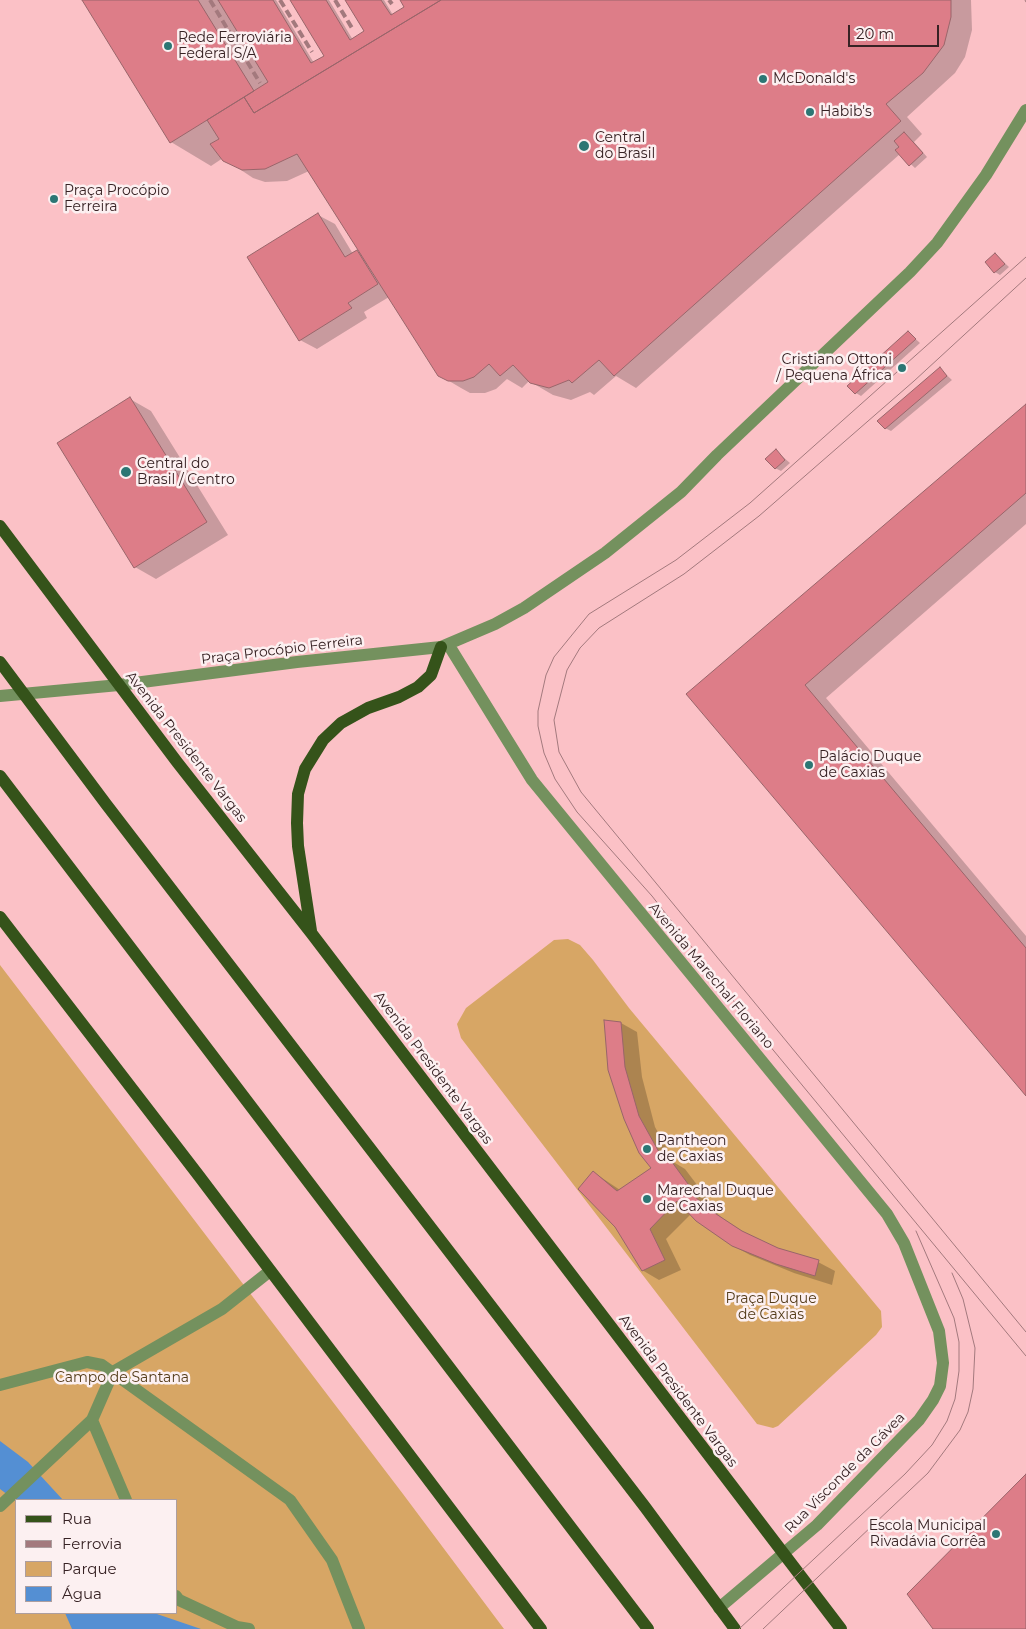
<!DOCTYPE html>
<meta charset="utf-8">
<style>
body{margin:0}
#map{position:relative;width:1026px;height:1629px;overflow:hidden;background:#fbc1c6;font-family:Montserrat,sans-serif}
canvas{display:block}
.legend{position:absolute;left:15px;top:1499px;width:162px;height:115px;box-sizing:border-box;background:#fcf0f1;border:1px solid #ad9e9f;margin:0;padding:6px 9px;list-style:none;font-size:15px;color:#372224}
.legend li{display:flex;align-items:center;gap:10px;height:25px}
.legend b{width:25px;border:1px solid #ad9e9f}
.scale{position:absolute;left:848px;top:25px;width:91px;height:22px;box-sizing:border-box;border:2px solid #372224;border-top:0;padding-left:6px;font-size:15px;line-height:18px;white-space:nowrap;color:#372224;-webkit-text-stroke:4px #fcf0f1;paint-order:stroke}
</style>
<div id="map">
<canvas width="1026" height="1629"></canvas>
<ul class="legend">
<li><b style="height:6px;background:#35531a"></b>Rua</li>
<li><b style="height:6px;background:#a3797d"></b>Ferrovia</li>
<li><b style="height:14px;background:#d7a665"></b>Parque</li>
<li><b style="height:14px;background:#548fd3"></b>Água</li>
</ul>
<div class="scale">20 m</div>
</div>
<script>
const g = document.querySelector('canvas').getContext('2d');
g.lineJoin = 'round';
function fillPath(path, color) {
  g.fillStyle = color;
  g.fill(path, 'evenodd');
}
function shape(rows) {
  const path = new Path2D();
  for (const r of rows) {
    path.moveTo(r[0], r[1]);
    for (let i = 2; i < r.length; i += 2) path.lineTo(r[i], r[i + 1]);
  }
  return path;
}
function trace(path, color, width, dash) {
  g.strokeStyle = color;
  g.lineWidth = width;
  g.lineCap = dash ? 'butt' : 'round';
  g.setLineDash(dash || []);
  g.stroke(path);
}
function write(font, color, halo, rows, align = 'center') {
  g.font = font + ' Montserrat,sans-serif';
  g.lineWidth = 5;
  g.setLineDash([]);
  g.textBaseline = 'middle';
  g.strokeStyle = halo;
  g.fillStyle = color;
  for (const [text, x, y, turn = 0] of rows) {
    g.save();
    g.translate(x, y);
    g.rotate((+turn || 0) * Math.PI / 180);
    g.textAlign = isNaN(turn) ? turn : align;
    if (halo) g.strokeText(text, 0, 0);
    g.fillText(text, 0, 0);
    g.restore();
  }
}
fillPath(shape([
 [568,939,580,945,593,960,629,1008,881,1311,882,1327,876,1335,778,1426,773,1428,757,1424,461,1038,457,1024,466,1008,554,940],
 [0,965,403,1494,504,1629,0,1629],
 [16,1500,176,1500,176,1613,16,1613]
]), '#d7a665');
fillPath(shape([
 [0,1441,28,1462,63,1500,16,1501,0,1489],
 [65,1613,154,1613,201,1629,72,1629]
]), '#548fd3');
fillPath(shape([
 [83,0,276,0,314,63,325,56,292,0,329,0,353,40,366,32,346,0,384,0,393,15,406,7,402,0,971,0,972,30,965,57,955,73,907,117,922,134,914,142,927,157,915,168,900,154,636,388,616,376,594,395,590,392,571,400,553,395,529,381,522,388,507,379,496,389,485,393,470,393,461,388,439,375,389,297,364,312,367,318,317,349,300,340,318,215,335,224,353,254,357,251,362,254,309,171,287,181,265,182,253,178,223,158,211,166,171,142],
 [996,255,1009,267,1000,275,995,272],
 [908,332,920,343,861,396,856,393],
 [940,369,952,380,891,431,885,428],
 [130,399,151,411,228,535,156,579,135,567],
 [1026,405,1026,524,826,698,1026,936,1026,1094,687,694],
 [776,451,790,463,781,471,775,468],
 [621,1023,637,1032,642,1077,655,1127,675,1163,685,1169,707,1198,704,1201,723,1219,749,1236,777,1249,818,1262,835,1271,832,1285,794,1273,750,1255,732,1245,691,1214,666,1239,681,1270,659,1280,642,1270,593,1172,620,1190,652,1168,625,1118]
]), '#0003');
const building = shape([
 [82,0,198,0,254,91,170,143,82,0],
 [218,0,273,0,311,63,324,56,290,0,326,0,350,40,364,31,345,0,381,0,391,15,404,7,400,0,441,0,254,113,244,97,268,82,218,0],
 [441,0,951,0,951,17,944,45,923,73,886,104,901,121,614,376,599,360,572,383,569,380,549,388,530,383,513,365,500,376,489,364,474,377,463,381,448,381,438,376,297,154,265,169,242,170,223,161,210,144,219,139,207,120,244,97,254,113,441,0],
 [904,132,923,153,909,166,895,150,899,147,894,141,904,132],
 [318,213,345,257,357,250,378,284,348,303,352,308,299,341,247,257,318,213],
 [995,253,1005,264,994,273,985,262,995,253],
 [908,331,916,339,855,394,847,386,908,331],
 [940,367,947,376,885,429,877,421,940,367],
 [130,397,207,522,134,568,57,443,130,397],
 [1026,404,1026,493,805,685,1026,948,1026,1096,686,694,1026,404],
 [776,449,785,460,775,469,765,459,776,449],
 [604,1020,621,1022,625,1067,639,1116,664,1161,669,1158,691,1188,689,1191,707,1208,742,1231,778,1248,819,1260,815,1276,776,1264,732,1246,696,1221,677,1201,650,1229,665,1260,642,1271,615,1227,578,1189,593,1171,617,1191,651,1168,639,1153,624,1119,608,1070,604,1020],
 [1026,1474,1026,1629,933,1629,907,1594,1026,1474]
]);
fillPath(building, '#dd7d88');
trace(building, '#99656a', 1);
trace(shape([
 [448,644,532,780,887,1214,904,1243,939,1331,943,1363,940,1386,933,1400,919,1420,817,1525,719,1608],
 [0,696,119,685,297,662,441,647,495,624,524,608,605,553,681,492,717,455,910,272,937,243,986,175,1026,110],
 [0,1385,87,1362,102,1365,290,1500,332,1560,359,1629],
 [92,1420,126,1500],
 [0,1506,92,1420,113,1372,222,1309,270,1271],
 [176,1596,179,1600,237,1627,249,1629]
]), '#74915e', 12);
trace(shape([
 [0,526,177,762,312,934,841,1629],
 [0,662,106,804,645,1507,735,1629],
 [0,776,648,1629],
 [0,917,199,1176,541,1629],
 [311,931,298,846,297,823,298,794,305,769,323,740,341,723,368,708,399,697,418,687,431,675,441,647]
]), '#35531a', 12);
trace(shape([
 [1025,0,1026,2],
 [1026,257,750,503,676,560,589,614,554,657,546,675,538,711,538,726,544,753,555,779,577,812,652,896,750,1022,1026,1356],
 [1026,278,914,381,759,516,684,574,599,628,580,648,567,670,554,720,559,752,581,792,1026,1332],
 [739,1629,905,1474,932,1445,947,1421,955,1399,959,1371,959,1342,954,1318,916,1231],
 [763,1629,928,1473,960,1430,968,1412,973,1389,975,1348,963,1299,952,1273]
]), '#a3797d', 1);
trace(shape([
 [210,0,260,83],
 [280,0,312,52],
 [335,0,352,28],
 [389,0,392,4]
]), '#a3797d', 4, [8, 4]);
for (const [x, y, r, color] of [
 [168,46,5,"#2c7674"],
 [763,79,5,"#2c7674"],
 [810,112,5,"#2c7674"],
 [584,146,6,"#2c7674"],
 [54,199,5,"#2c7674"],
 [902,368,5,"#2c7674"],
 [126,472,6,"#2c7674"],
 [809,765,5,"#2c7674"],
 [647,1149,5,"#2c7674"],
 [647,1199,5,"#2c7674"],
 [996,1534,5,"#2c7674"]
]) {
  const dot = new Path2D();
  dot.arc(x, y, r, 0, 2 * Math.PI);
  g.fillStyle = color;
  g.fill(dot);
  trace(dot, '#fcf0f1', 2);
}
write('14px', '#372224', '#fcf0f1', [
 ["Rede Ferroviária",178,38],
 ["Federal S/A",178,54],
 ["McDonald's",773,79],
 ["Habib's",820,112],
 ["Central",595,138],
 ["do Brasil",595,154],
 ["Praça Procópio",64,191],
 ["Ferreira",64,207],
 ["Cristiano Ottoni",892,360,"right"],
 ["/ Pequena África",892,376,"right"],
 ["Central do",137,464],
 ["Brasil / Centro",137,480],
 ["Palácio Duque",819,757],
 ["de Caxias",819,773],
 ["Pantheon",657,1141],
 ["de Caxias",657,1157],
 ["Marechal Duque",657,1191],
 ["de Caxias",657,1207],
 ["Escola Municipal",986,1526,"right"],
 ["Rivadávia Corrêa",986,1542,"right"]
], 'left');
write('14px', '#372224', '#fcf0f1', [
 ["Praça Procópio Ferreira",282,650,-7],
 ["Avenida Presidente Vargas",186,747,52],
 ["Avenida Marechal Floriano",711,976,50],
 ["Avenida Presidente Vargas",433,1068,53],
 ["Avenida Presidente Vargas",678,1391,53],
 ["Rua Visconde da Gávea",845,1473,-45]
]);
write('14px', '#543c1a', '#fcf0f1', [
 ["Praça Duque",771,1299],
 ["de Caxias",771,1315],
 ["Campo de Santana",122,1378]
]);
</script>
